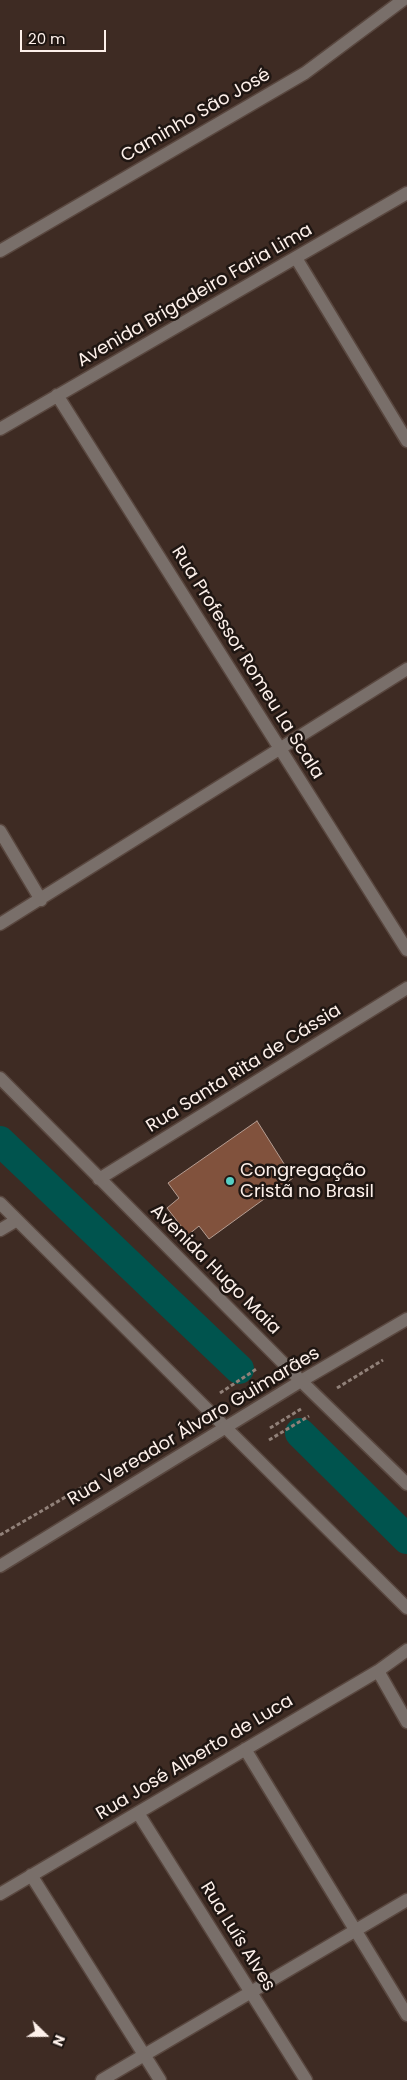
<!DOCTYPE html>
<meta charset="utf-8">
<style>
body{margin:0}
#map{position:relative;width:407px;height:2080px;overflow:hidden;background:#3e2b23;font-family:Poppins,sans-serif}
canvas{display:block}
.north{position:absolute;left:20px;top:2010px;width:50px;height:50px;-webkit-text-stroke:4px #1f1612;paint-order:stroke;rotate:112deg;font-size:14px;font-weight:700;line-height:20px;text-align:center;color:#fdf0ea}
.north::after{content:'';display:block;margin:auto;width:18px;height:22px;background:#fdf0ea;clip-path:polygon(50% 0,100% 100%,50% 72%,0 100%)}
.scale{position:absolute;left:20px;top:30px;width:86px;height:22px;box-sizing:border-box;border:2px solid #fdf0ea;border-top:0;padding-left:6px;font-size:15px;line-height:18px;white-space:nowrap;color:#fdf0ea;-webkit-text-stroke:4px #1f1612;paint-order:stroke}
</style>
<div id="map">
<canvas width="407" height="2080"></canvas>
<div class="north">N</div>
<div class="scale">20 m</div>
</div>
<script>
const g = document.querySelector('canvas').getContext('2d');
g.lineJoin = 'round';
function shape(rows) {
  const path = new Path2D();
  for (const r of rows) {
    path.moveTo(r[0], r[1]);
    for (let i = 2; i < r.length; i += 2) path.lineTo(r[i], r[i + 1]);
  }
  return path;
}
function trace(path, color, width, dash) {
  g.strokeStyle = color;
  g.lineWidth = width;
  g.lineCap = dash ? 'butt' : 'round';
  g.setLineDash(dash || []);
  g.stroke(path);
}
function fillPath(path, color) {
  g.fillStyle = color;
  g.fill(path, 'evenodd');
}
function write(font, color, halo, rows, align = 'center') {
  g.font = font + ' Poppins,sans-serif';
  g.lineWidth = 5;
  g.setLineDash([]);
  g.textBaseline = 'middle';
  g.strokeStyle = halo;
  g.fillStyle = color;
  for (const [text, x, y, turn = 0] of rows) {
    g.save();
    g.translate(x, y);
    g.rotate((+turn || 0) * Math.PI / 180);
    g.textAlign = isNaN(turn) ? turn : align;
    if (halo) g.strokeText(text, 0, 0);
    g.fillText(text, 0, 0);
    g.restore();
  }
}
trace(shape([
 [0,1141,239,1369],
 [300,1433,407,1539]
]), '#00544e', 30);
const building = shape([
 [257,1121,293,1178,209,1239,199,1226,188,1235,167,1208,179,1198,168,1183,257,1121]
]);
fillPath(building, '#81523d');
trace(building, '#b59d92', 1);
const minor = shape([
 [0,251,305,73,403,0],
 [296,258,407,441],
 [57,395,407,950],
 [0,429,407,193],
 [0,831,41,900],
 [0,924,407,669],
 [0,1078,301,1381,407,1319],
 [99,1179,407,988],
 [0,1203,225,1427],
 [0,1230,17,1220],
 [378,1671,407,1722],
 [245,1749,407,2015],
 [138,1813,306,2080],
 [31,1875,160,2080],
 [0,1894,378,1671,407,1650],
 [102,2080,407,1900]
]);
const tertiary = shape([
 [225,1427,407,1608],
 [0,1566,301,1381,407,1484]
]);
trace(minor, '#59473f', 15);
trace(tertiary, '#59473f', 15);
trace(shape([
 [337,1388,383,1360],
 [220,1393,258,1368],
 [270,1428,301,1409],
 [269,1440,309,1416],
 [0,1535,88,1484]
]), '#918179', 3, [4, 2.5]);
trace(minor, '#796f6a', 12);
trace(tertiary, '#796f6a', 12);
for (const [x, y, r, color] of [
 [230,1181,5,"#56cec3"]
]) {
  const dot = new Path2D();
  dot.arc(x, y, r, 0, 2 * Math.PI);
  g.fillStyle = color;
  g.fill(dot);
  trace(dot, '#1f1612', 2);
}
write('18px', '#fdf0ea', '#1f1612', [
 ["Caminho São José",196,116,-30],
 ["Avenida Brigadeiro Faria Lima",195,296,-30],
 ["Rua Professor Romeu La Scala",247,663,58],
 ["Rua Santa Rita de Cássia",244,1069,-32],
 ["Avenida Hugo Maia",215,1270,45],
 ["Rua Vereador Álvaro Guimarães",194,1427,-31],
 ["Rua José Alberto de Luca",195,1758,-31],
 ["Rua Luís Alves",237,1937,58]
]);
write('18px', '#fdf0ea', '#1f1612', [
 ["Congregação",240,1171],
 ["Cristã no Brasil",240,1192]
], 'left');
</script>
